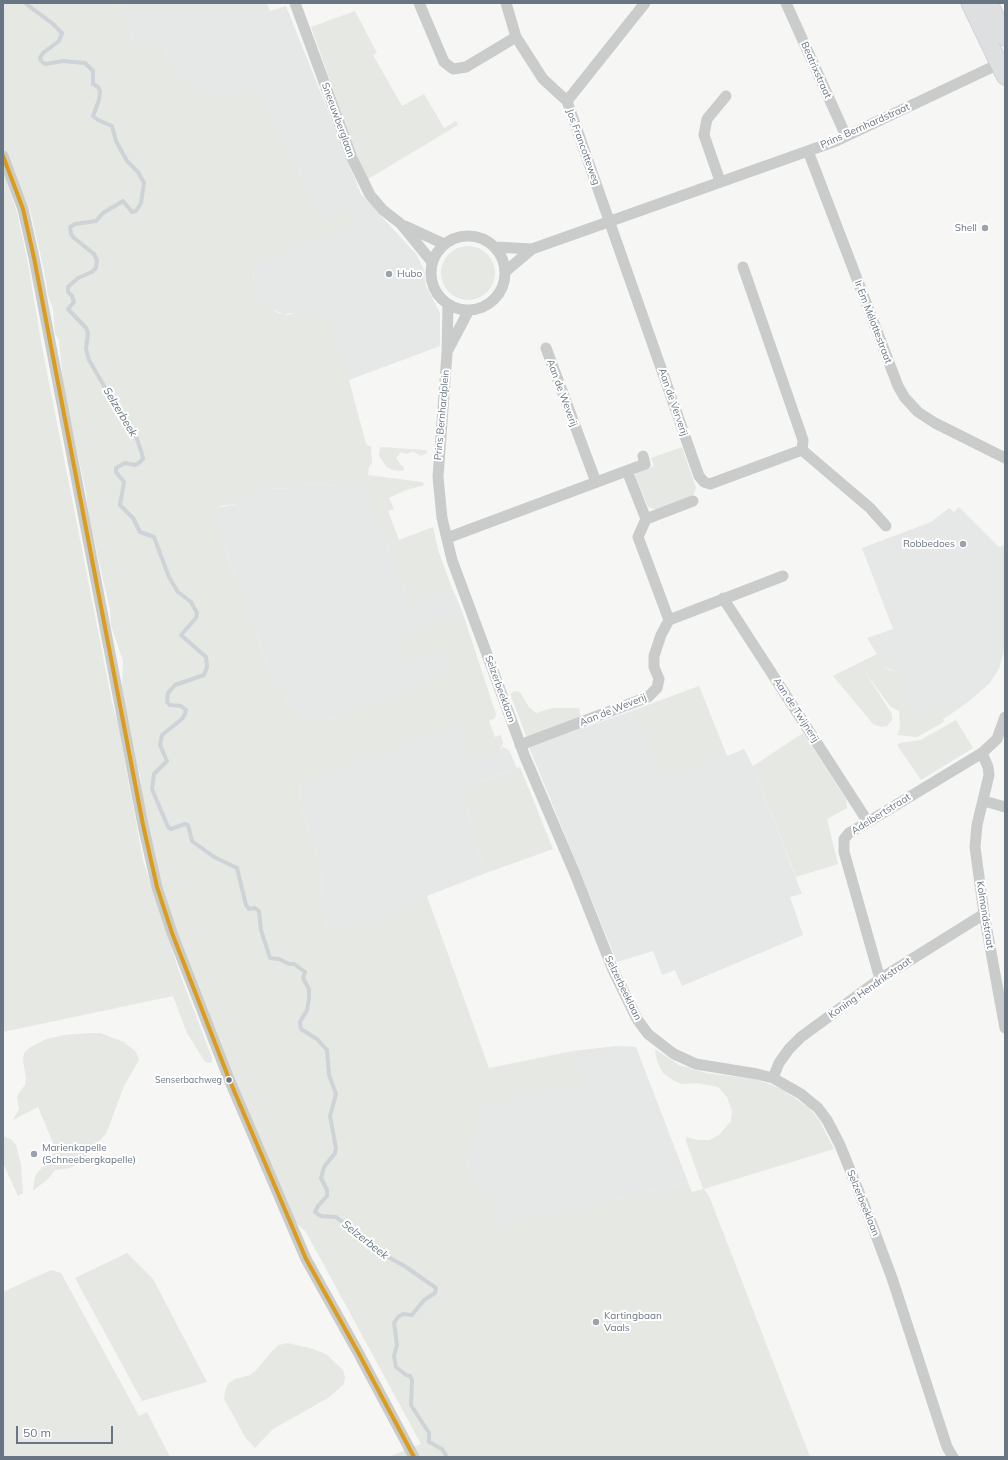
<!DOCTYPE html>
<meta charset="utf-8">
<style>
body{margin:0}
#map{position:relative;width:1008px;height:1460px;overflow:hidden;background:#f6f6f5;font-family:Mulish,sans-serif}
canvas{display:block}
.frame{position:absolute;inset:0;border:4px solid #687683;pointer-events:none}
.scale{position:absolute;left:16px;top:1426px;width:97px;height:18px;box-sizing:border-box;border:2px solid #687683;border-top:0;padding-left:5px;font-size:12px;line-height:14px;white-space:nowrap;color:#687683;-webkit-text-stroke:3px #fff;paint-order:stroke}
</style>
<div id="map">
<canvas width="1008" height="1460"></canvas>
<div class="frame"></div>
<div class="scale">50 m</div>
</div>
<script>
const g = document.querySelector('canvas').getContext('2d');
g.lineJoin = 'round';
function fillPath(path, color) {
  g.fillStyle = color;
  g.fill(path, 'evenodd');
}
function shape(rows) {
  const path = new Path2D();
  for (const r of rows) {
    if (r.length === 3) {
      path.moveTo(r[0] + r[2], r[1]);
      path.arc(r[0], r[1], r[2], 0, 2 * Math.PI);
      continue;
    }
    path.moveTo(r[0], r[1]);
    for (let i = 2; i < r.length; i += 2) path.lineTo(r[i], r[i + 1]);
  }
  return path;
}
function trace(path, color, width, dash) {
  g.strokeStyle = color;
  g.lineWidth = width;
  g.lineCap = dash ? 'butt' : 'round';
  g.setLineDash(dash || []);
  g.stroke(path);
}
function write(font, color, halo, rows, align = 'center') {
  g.font = font + ' Mulish,sans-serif';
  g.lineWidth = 4;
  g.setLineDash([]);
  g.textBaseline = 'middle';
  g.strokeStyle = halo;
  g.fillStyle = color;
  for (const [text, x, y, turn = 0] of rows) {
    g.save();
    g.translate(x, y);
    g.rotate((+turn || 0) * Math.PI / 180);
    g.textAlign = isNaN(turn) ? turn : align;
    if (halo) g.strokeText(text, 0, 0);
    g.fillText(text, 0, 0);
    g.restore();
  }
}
fillPath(shape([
 [119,3,267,3,270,11,286,6,361,194,417,255,424,270,426,286,440,313,440,346,349,380,328,316,324,313,304,317,294,313,283,314,274,310,257,297,254,288,253,267,256,262,359,224,347,212,345,208,317,219,300,171,281,135,175,72,159,33,134,42],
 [311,483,336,486,342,483,349,485,364,485,410,604,452,588,462,611,394,637,405,665,445,649,452,670,325,721,309,723,292,712,286,697,271,675,212,513,217,508,236,504,254,493,268,489,291,488,302,484],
 [959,507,999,547,1005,545,1005,647,999,669,990,683,968,702,948,716,941,703,915,716,898,673,885,667,867,638,893,629,862,548,931,522,949,508,954,512],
 [637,709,637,716,727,756,744,749,753,766,802,894,790,897,803,935,682,986,675,970,662,975,653,951,617,962,529,747],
 [454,726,500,751,503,747,509,750,517,768,459,790,474,828,470,830,486,873,330,934,321,900,322,868,300,803,299,785],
 [616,1046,636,1047,688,1182,621,1199,502,1224,491,1191,477,1189,468,1169,465,1150,477,1127,477,1107,582,1083,573,1051]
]), '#e6e7e7');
fillPath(shape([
 [3,3,119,3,134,42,159,33,175,72,224,100,257,86,300,171,317,219,345,208,347,212,359,224,256,262,253,267,254,288,257,297,278,313,288,315,294,313,304,317,324,312,328,316,349,380,366,444,371,447,372,463,369,467,368,475,422,482,425,485,406,490,389,498,394,509,388,511,399,540,433,527,438,550,452,588,410,604,364,485,349,485,342,483,336,486,311,483,302,484,291,488,268,489,254,493,236,504,221,506,212,513,271,675,286,697,292,712,309,723,325,721,452,670,445,649,405,665,394,637,462,611,496,714,495,718,489,721,495,737,501,735,503,743,500,751,468,762,454,726,299,785,300,803,322,868,321,900,330,934,427,896,489,1068,573,1051,583,1083,477,1107,477,1127,465,1150,468,1169,477,1188,491,1191,502,1223,621,1199,688,1182,692,1192,703,1189,686,1141,686,1137,698,1140,709,1140,719,1135,731,1121,732,1111,727,1097,718,1087,697,1083,681,1084,673,1080,663,1073,657,1061,655,1049,679,1065,706,1073,754,1079,769,1084,783,1090,809,1108,819,1120,834,1149,704,1189,709,1196,810,1457,388,1457,421,1444,306,1232,293,1220,276,1184,176,931,156,863,142,795,140,774,132,754,122,689,123,661,111,625,110,610,89,518,86,492,64,391,59,340,55,334,53,309,48,295,44,270,30,210,3,148],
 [355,11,377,53,373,55,402,106,424,94,444,128,456,121,458,125,368,179,353,146,311,27],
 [3,171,17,212,28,264,43,352,112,702,118,725,143,860,180,974,212,1058,212,1062,209,1063,205,1062,187,1033,173,996,3,1032],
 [468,273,27],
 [380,447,427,450,427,453,421,456,413,451,407,454,401,452,396,458,402,466,403,466,404,470,402,471,393,470,387,467,379,456],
 [682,447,696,488,693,496,658,510,648,507,635,476,637,472,654,466,651,458],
 [877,654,885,667,889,670,895,671,898,673,915,714,941,703,948,716,943,719,944,722,917,737,897,735,900,728,899,711,890,706,865,672,892,714,892,720,887,726,881,727,873,724,833,676],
 [699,686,727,756,664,781,660,778,637,716,637,709],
 [515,691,520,692,529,707,536,713,552,708,579,708,581,718,527,738,510,694],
 [956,720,973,748,921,780,897,745,900,743,921,740],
 [803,733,846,799,847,808,827,819,838,864,796,877,753,766],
 [520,767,553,849,486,873,470,830,474,828,459,790],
 [91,1033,100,1033,124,1042,136,1052,139,1060,124,1086,106,1134,100,1140,84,1159,70,1168,55,1170,49,1178,33,1191,35,1176,56,1150,38,1107,13,1120,19,1109,17,1098,19,1093,25,1085,26,1077,23,1061,24,1053,29,1048,46,1039,65,1035],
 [3,1136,12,1140,16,1145,21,1164,23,1193,18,1196,3,1163],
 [127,1253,153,1279,207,1382,142,1401,75,1278],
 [51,1270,61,1273,139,1416,147,1412,170,1457,3,1457,3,1292],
 [287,1343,310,1348,326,1354,343,1370,345,1377,344,1384,328,1398,273,1429,255,1448,245,1437,233,1415,224,1399,225,1391,228,1384,235,1379,250,1375,257,1369,273,1350,279,1345]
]), '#e6e8e3');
trace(shape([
 [25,3,53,24,62,33,59,41,43,53,40,58,41,61,45,64,63,61,85,63,93,71,93,84,98,87,100,91,99,100,93,116,98,120,112,126,116,141,127,161,138,172,144,183,141,203,136,211,132,212,123,201,103,213,96,221,75,224,70,227,71,234,74,238,94,254,97,260,96,268,92,272,78,278,68,287,68,292,72,296,74,302,68,309,86,328,88,333,86,349,89,360,129,429,136,436,142,454,143,459,140,462,135,465,125,463,116,468,116,472,124,482,120,505,133,518,140,532,154,537,169,577,178,592,191,602,197,613,196,618,181,635,206,657,207,667,204,675,175,685,168,693,167,702,170,705,181,706,186,710,185,714,182,719,162,735,160,745,167,761,154,774,152,789,168,827,171,829,185,824,188,825,192,841,214,857,237,868,246,905,249,909,255,908,259,911,261,930,270,958,279,959,289,964,294,964,305,972,303,978,309,989,309,999,307,1010,300,1022,301,1029,317,1039,327,1050,329,1075,336,1094,330,1116,336,1148,335,1153,324,1167,321,1178,327,1190,327,1196,318,1206,315,1212,321,1216,336,1217,362,1237,376,1250,406,1267,436,1288,435,1293,424,1300,412,1315,403,1314,398,1317,394,1323,397,1345,394,1356,396,1367,406,1375,410,1376,412,1380,411,1405,429,1433,429,1442,442,1449,447,1457]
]), '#cdd3d6', 4);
const primary = shape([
 [970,3,1005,76],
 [989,3,1005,37]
]);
trace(primary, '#d2d2d3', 19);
trace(shape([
 [295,3,352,158,370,195,383,210,401,224,432,262],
 [419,3,444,62,453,69,466,67,516,37],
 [506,3,516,37,543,79,567,101],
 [645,3,567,101,699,476,704,482,710,484,802,450,870,508,886,526],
 [786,3,846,136],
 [808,151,898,386,905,398,918,412,935,423,1005,458],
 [3,156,23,209,34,258,143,825,157,887,172,933,229,1079,306,1259,359,1354,414,1457],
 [720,181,704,135,707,119,726,96],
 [405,226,444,244],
 [468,273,37],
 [496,247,532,249],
 [743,267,803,440,802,450],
 [506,271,532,249,836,141,1005,61],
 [448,304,447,353,438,477,442,518,452,560,525,757,575,874,613,970,637,1019,648,1034,674,1054,696,1064,757,1074,773,1078,801,1094,818,1108,827,1120,840,1145,871,1222,892,1278,947,1447,953,1457],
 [546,348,596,482],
 [448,350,469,310],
 [627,471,646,519],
 [447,538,645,464,643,456],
 [723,598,868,822],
 [669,620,638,537,646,519,693,501],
 [1005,717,997,739,982,753,988,767,989,775,977,825,975,847,984,914,1005,1028],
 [520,745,648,697,657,688,659,679,654,667,654,656,661,635,669,620,783,576],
 [984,801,1005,807],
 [880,979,844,852,844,839,849,833,868,822,982,753],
 [773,1078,779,1063,789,1049,801,1037,880,979,984,914]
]), '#cacccc', 11);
trace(primary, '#dedfe0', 17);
trace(shape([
 [3,156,23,209,34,258,143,825,157,887,172,933,229,1079,306,1259,359,1354,414,1457]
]), '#da9c1a', 4);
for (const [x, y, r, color] of [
 [985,228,4,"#9aa3ab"],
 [389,274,4,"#9aa3ab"],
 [963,544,4,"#9aa3ab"],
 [229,1080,3.5,"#687683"],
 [34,1154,4,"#9aa3ab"],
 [596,1322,4,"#9aa3ab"]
]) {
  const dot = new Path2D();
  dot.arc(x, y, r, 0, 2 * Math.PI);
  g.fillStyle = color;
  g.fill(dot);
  trace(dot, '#fff', 1.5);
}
write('9px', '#687683', '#fff', [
 ["Senserbachweg",222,1080]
], 'right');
write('10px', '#687683', '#fff', [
 ["Beatrixstraat",816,70,66],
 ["Sneeuwberglaan",338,120,70],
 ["Prins Bernhardstraat",865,126,-24],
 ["Jos Francotteweg",583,147,70],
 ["Ir Em Mélottestraat",873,322,69],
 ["Aan de Weverij",562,393,70],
 ["Aan de Ververij",673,402,71],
 ["Prins Bernhardplein",442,415,-85],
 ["Selzerbeeklaan",500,689,70],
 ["Aan de Weverij",613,710,-22],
 ["Aan de Twijnerij",796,710,57],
 ["Adelbertstraat",881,814,-32],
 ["Kolmondstraat",985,915,81],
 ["Selzerbeeklaan",623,988,64],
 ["Koning Hendrikstraat",870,988,-35],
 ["Selzerbeeklaan",863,1203,68]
]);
write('10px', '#687683', '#fff', [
 ["Shell",977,228,"right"],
 ["Hubo",397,274],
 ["Robbedoes",955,544,"right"],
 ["Marienkapelle",42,1148],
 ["(Schneebergkapelle)",42,1160],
 ["Kartingbaan",604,1316],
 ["Vaals",604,1328]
], 'left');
write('italic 11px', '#63777f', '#fff', [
 ["Selzerbeek",120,412,59],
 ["Selzerbeek",365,1240,38]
]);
</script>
